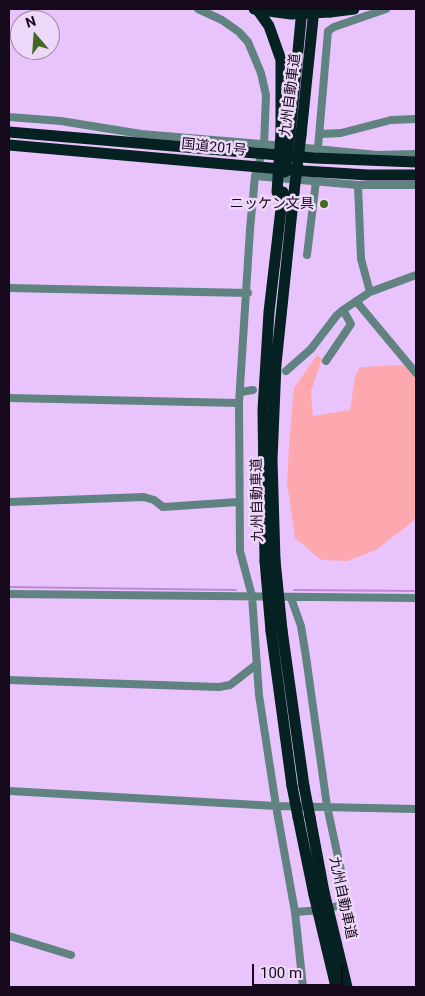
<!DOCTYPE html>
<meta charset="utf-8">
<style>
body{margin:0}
#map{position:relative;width:425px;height:996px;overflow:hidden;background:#e9c4fc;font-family:Roboto,sans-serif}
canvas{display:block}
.frame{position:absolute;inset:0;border:10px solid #16091c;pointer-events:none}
.north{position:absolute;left:10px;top:10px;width:50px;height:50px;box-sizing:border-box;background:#eed8f9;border:1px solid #9885a1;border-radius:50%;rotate:342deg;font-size:14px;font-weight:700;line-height:20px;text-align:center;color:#16091c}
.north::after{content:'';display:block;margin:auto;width:18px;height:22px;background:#416924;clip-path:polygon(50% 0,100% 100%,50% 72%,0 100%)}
.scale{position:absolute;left:252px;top:964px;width:91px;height:22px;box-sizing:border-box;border:2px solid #16091c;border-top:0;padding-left:6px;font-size:15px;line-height:18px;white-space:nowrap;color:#16091c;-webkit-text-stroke:4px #eed8f9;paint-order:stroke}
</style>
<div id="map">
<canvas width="425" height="996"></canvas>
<div class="frame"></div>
<div class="north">N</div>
<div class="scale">100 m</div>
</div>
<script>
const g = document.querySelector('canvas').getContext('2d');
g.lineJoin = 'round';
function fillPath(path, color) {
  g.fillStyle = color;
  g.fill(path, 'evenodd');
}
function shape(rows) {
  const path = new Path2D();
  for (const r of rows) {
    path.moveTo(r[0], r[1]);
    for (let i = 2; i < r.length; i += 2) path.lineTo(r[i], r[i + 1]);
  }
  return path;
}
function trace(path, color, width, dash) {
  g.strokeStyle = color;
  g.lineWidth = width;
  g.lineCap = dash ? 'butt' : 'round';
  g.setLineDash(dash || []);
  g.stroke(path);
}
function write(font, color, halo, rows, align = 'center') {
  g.font = font + ' Roboto,"Noto Sans JP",sans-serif';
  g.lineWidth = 5;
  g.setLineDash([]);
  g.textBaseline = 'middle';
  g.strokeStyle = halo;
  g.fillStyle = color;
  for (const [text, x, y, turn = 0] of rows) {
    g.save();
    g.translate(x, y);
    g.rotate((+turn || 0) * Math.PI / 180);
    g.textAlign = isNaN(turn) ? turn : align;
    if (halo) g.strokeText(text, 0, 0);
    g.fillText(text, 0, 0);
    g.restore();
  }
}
fillPath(shape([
 [317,355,322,359,311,391,313,416,350,410,355,376,360,367,402,365,414,371,416,369,416,519,376,550,348,561,321,560,295,538,290,502,287,483,289,446,294,388]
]), '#fca8ae');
trace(shape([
 [9,587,236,590],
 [294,590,416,591]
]), '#ba8ad2', 2);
trace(shape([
 [198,9,222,20,239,32,248,42,261,73,266,95,264,146,255,176,250,229,239,403,240,551,252,596,259,695,276,806,295,912,303,987],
 [9,117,61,121,141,134,285,146],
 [321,134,341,133,391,120,416,119],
 [296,147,377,155,416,154],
 [318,148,328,31,334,27,386,9],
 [255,176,358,185,416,185],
 [358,185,361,259,370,292],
 [307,255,316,181],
 [9,288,248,293],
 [356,301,416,373],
 [326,361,351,324,343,310],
 [286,371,311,349,337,315,343,310,370,292,416,275],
 [241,392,253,390],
 [9,398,239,403],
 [9,502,144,497,154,500,163,507,238,502],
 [9,594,416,598],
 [291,598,301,626,306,657,327,806,346,894,341,905,322,910,295,912],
 [9,680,219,687,230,685,257,664],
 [9,791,276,806,416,809],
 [9,936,71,955]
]), '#608281', 8);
trace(shape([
 [257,9,269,26,281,60,281,133],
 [330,12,354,9],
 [9,132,314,158,416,162],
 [290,134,302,9],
 [301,135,314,9],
 [9,145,304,171,368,175,416,175],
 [275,560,272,460,276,364,294,192],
 [265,561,263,409,269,312,283,192],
 [282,630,304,786],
 [271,631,292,786],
 [298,817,314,895],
 [310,817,324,892]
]), '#052121', 11);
trace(shape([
 [254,9,291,14,330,12],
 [285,172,290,134],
 [277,192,281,133],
 [294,192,301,135],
 [275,560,282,630],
 [265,561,271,631],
 [292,786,298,817],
 [304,786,310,817],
 [324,892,347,987],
 [314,895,336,987]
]), '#052121', 11);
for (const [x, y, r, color] of [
 [324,204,5,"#416924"]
]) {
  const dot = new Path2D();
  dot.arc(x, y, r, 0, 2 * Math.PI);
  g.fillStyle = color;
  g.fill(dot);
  trace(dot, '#eed8f9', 2);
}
write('14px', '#16091c', '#eed8f9', [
 ["九州自動車道",291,95,-83],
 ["国道201号",214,148,6],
 ["九州自動車道",258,500,-91],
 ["九州自動車道",342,898,78]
]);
write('14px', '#16091c', '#eed8f9', [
 ["ニッケン文具",314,204]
], 'right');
</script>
